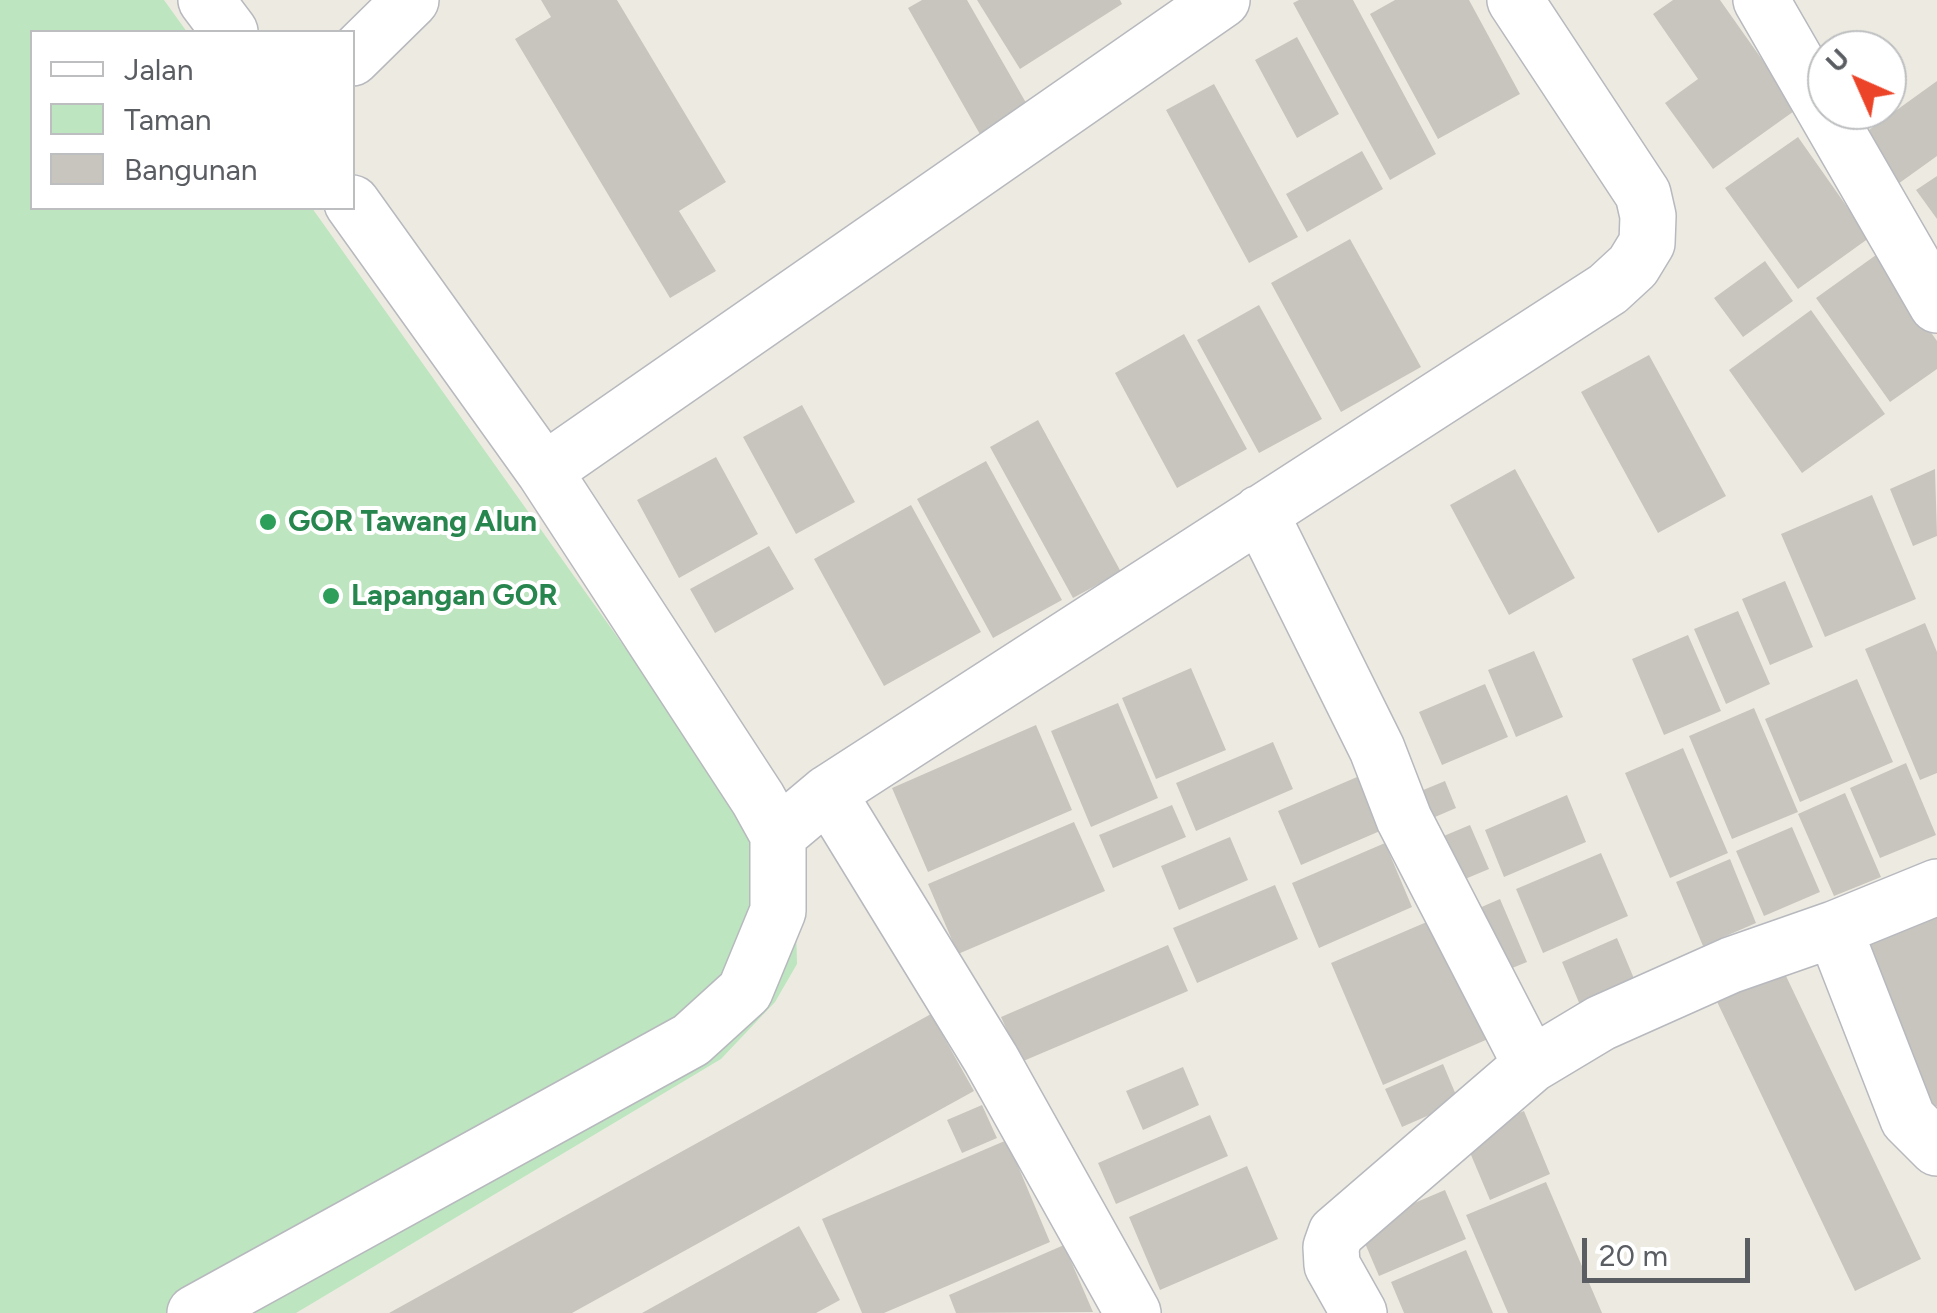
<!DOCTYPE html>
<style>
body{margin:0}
#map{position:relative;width:1937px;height:1313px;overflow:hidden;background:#edebe1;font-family:Figtree,sans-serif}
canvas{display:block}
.legend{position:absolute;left:30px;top:30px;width:325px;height:180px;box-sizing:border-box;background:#fff;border:2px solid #bdbec0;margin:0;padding:12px 18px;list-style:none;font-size:30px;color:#5a5d62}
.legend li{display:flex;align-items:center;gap:20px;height:50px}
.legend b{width:50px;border:2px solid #bdbec0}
.north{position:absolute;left:1807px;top:30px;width:100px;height:100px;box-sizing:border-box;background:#fff;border:2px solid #bdbec0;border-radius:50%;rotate:315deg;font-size:28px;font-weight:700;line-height:40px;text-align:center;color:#5a5d62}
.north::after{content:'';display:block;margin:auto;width:35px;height:45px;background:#ec4428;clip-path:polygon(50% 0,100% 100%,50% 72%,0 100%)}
.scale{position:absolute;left:1582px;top:1238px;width:168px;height:45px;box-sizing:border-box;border:5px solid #5a5d62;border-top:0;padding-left:12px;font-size:30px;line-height:35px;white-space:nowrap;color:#5a5d62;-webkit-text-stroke:8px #fff;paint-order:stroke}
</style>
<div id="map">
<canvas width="1937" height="1313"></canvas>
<ul class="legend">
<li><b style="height:12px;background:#fff"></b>Jalan</li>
<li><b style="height:28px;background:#bde5bf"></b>Taman</li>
<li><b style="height:28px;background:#c8c5be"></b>Bangunan</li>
</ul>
<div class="north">U</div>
<div class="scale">20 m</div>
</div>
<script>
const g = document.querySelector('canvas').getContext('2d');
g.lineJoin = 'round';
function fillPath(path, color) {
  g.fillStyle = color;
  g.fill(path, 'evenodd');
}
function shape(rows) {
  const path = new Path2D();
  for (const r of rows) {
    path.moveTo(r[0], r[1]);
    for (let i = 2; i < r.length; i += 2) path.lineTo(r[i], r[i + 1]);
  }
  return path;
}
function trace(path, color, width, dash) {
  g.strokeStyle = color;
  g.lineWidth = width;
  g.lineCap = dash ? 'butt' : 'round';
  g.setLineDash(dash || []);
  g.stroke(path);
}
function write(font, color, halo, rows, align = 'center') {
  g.font = font + ' Figtree,sans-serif';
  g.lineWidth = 8;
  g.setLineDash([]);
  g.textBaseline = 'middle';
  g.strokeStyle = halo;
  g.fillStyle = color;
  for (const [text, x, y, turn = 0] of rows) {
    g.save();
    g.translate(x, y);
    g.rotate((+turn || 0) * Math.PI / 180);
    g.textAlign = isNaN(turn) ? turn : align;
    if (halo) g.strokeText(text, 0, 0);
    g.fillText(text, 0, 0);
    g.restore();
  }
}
fillPath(shape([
 [0,0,164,0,187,32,32,32,32,208,312,208,759,836,796,925,797,964,775,1002,721,1059,296,1313,0,1313]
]), '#bde5bf');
fillPath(shape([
 [541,0,617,0,726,182,679,211,716,271,670,298,515,39,551,17],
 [922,0,967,0,1029,108,981,136,908,8],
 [977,0,1120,0,1122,4,1020,69],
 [1299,0,1353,0,1436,154,1390,180,1293,3],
 [1395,0,1469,0,1520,94,1438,139,1370,14],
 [1673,0,1720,0,1797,109,1713,169,1665,103,1698,79,1653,14],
 [1297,37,1339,114,1297,138,1255,60],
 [1937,81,1937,156,1898,184,1862,135],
 [1214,84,1298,237,1249,263,1166,110],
 [1798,137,1869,238,1798,289,1725,188],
 [1362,151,1383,189,1307,232,1286,194],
 [1937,176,1937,219,1916,190],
 [1350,239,1421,367,1341,412,1271,283],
 [1876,255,1937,341,1937,369,1890,402,1816,298],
 [1765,261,1793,301,1743,337,1714,298],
 [1259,305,1322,419,1259,453,1197,340],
 [1811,310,1885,414,1802,473,1729,370],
 [1184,334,1247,449,1177,488,1115,373],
 [1649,355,1726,496,1658,533,1581,392],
 [802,405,855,502,796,534,743,437],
 [1038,420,1121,572,1073,598,990,447],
 [716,457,758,534,679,578,637,500],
 [986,461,1062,600,993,638,917,499],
 [1515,469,1575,578,1509,615,1450,505],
 [1935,469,1937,536,1913,546,1890,489],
 [1872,495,1916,599,1825,637,1781,534],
 [911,505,981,632,884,686,814,559],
 [769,546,794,589,715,633,690,589],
 [1785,581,1813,647,1770,665,1742,599],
 [1738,611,1770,684,1726,704,1694,629],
 [1925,623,1937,652,1937,773,1920,780,1865,649],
 [1688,635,1721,711,1664,735,1632,659],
 [1534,651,1563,717,1516,737,1488,670],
 [1191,668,1226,750,1156,779,1122,698],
 [1857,679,1893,762,1800,802,1765,719],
 [1485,684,1508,737,1442,765,1419,712],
 [1118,703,1158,798,1091,827,1051,731],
 [1754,708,1798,812,1732,839,1689,736],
 [1036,725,1072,810,928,872,892,788],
 [1273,742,1293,789,1196,831,1176,783],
 [1683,748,1728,853,1670,878,1625,773],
 [1906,763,1936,835,1880,858,1850,788],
 [1364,774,1387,828,1301,865,1278,811],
 [1445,781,1456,808,1428,820,1416,793],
 [1845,793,1881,877,1834,896,1798,814],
 [1567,795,1586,842,1504,877,1485,830],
 [1172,805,1186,837,1113,868,1099,835],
 [1074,822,1105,891,958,954,928,884],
 [1470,825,1489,869,1446,887,1427,843],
 [1792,827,1820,892,1764,916,1736,851],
 [1230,837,1248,880,1179,910,1161,866],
 [1385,843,1412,907,1319,948,1292,883],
 [1601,853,1628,916,1543,953,1516,889],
 [1730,859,1756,923,1703,946,1676,882],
 [1275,885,1298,939,1197,983,1173,928],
 [1937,892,1937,1106,1926,1111,1848,928],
 [1500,899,1527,962,1490,977,1463,915],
 [1436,918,1488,1039,1383,1085,1331,963],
 [1617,938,1635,981,1580,1005,1562,962],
 [1168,945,1188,991,1021,1062,1001,1017],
 [1776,955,1921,1259,1855,1291,1710,987],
 [931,1014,974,1091,572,1313,389,1313],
 [1443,1064,1459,1102,1402,1127,1385,1089],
 [1183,1067,1199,1105,1143,1130,1126,1091],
 [982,1105,997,1138,962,1153,947,1120],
 [1524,1111,1550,1174,1490,1200,1463,1136],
 [1210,1115,1228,1156,1116,1204,1098,1163],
 [1007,1140,1050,1242,884,1313,862,1313,822,1219],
 [1247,1166,1278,1239,1160,1290,1129,1217],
 [1546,1182,1602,1313,1508,1313,1466,1215],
 [1445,1190,1466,1239,1379,1276,1358,1227],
 [799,1226,840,1300,816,1313,642,1313],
 [1064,1245,1093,1312,956,1313,949,1295],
 [1466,1250,1493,1313,1404,1313,1391,1282]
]), '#c8c5be');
const minor = shape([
 [206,0,230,32],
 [1761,0,1937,305],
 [352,58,411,0],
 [544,471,1222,0],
 [1260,513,1377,749,1404,819,1531,1065],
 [828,793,991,1059,1133,1313],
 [778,835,828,793,1608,289,1633,266,1647,243,1648,216,1643,194,1515,0],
 [1834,929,1908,1119,1937,1148],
 [195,1313,691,1040,745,991,778,911,778,835,758,799,544,471,352,203],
 [1359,1313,1332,1265,1331,1247,1336,1233,1531,1065,1601,1023,1731,965,1834,929,1937,887]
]);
trace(minor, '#b7b9be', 58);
trace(minor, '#fff', 55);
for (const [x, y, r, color] of [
 [268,522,10,"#2e9e5b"],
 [331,596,10,"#2e9e5b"]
]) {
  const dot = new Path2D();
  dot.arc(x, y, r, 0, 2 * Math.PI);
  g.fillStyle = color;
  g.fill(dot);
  trace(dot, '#fff', 4);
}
write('bold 30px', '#27864d', '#fff', [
 ["GOR Tawang Alun",288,522],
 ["Lapangan GOR",351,596]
], 'left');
</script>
